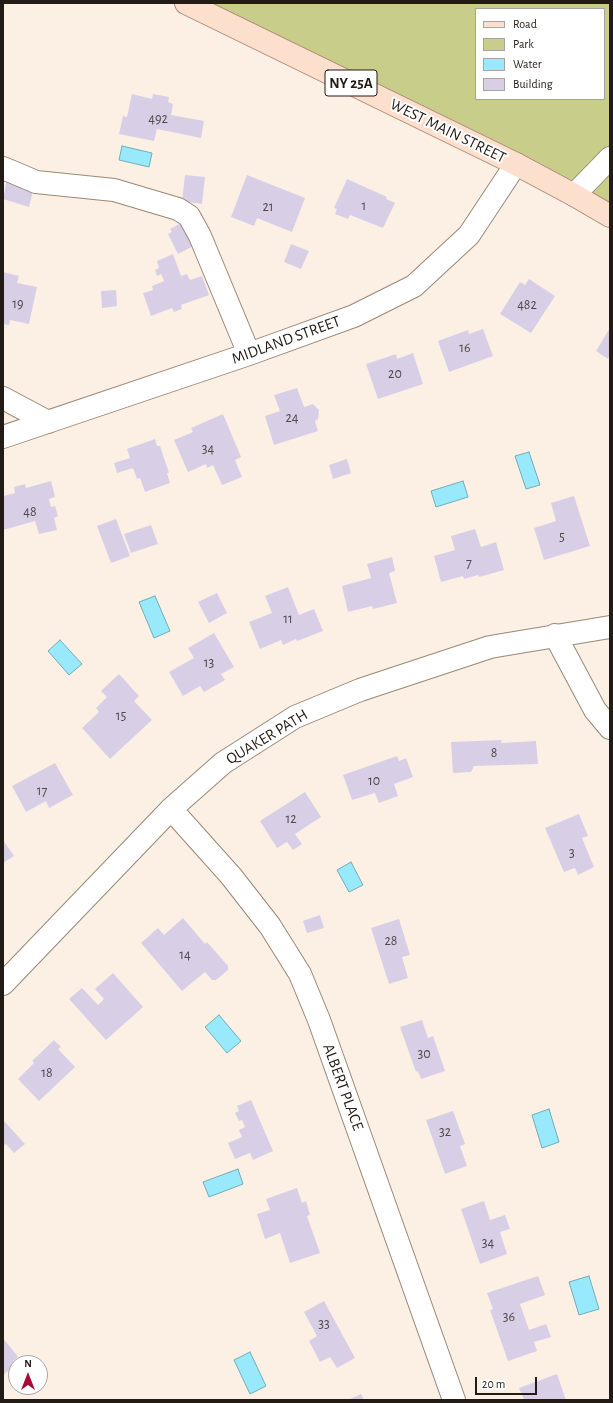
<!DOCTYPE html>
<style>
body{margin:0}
#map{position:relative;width:613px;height:1403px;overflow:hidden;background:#fcf0e5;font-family:"Alegreya Sans",sans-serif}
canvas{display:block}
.frame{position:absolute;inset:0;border:4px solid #231b15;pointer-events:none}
.legend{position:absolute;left:475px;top:8px;width:130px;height:92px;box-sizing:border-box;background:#fff;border:1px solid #a7a4a1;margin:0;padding:5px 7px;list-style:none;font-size:12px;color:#231b15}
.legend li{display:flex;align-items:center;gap:8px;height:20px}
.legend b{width:20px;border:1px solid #a7a4a1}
.north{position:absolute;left:8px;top:1355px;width:40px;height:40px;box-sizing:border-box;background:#fff;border:1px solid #a7a4a1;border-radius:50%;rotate:0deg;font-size:11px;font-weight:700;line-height:16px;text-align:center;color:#231b15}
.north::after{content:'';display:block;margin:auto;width:14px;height:18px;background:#a50b39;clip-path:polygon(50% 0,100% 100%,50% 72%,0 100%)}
.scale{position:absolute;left:475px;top:1377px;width:62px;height:18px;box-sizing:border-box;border:2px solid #231b15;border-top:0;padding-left:5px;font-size:12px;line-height:14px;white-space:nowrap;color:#231b15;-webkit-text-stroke:3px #fff;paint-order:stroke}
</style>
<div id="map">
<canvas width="613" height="1403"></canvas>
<div class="frame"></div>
<ul class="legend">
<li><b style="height:5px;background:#fddfce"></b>Road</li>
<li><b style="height:11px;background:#c8ce8a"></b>Park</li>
<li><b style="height:11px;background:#98e9fb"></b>Water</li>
<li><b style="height:11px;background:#d8cfe7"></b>Building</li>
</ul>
<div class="north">N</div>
<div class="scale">20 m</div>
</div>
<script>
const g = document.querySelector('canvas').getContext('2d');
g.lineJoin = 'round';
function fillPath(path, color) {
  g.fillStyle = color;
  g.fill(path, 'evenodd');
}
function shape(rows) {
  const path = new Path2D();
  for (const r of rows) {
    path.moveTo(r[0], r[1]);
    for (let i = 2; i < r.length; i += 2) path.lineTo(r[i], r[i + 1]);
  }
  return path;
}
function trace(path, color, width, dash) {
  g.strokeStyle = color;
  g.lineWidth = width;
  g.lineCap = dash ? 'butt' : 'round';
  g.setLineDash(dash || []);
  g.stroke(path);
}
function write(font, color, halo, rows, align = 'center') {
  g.font = font + ' "Alegreya Sans",sans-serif';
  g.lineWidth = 4;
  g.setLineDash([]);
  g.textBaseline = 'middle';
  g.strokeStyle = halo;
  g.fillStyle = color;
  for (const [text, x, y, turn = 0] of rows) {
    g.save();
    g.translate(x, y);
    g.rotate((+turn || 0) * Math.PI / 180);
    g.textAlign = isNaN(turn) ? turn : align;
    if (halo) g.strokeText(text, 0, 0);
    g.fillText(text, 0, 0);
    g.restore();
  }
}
fillPath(shape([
 [180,3,610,3,610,217],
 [476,9,604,9,604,99,476,99]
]), '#c8ce8a');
const water = shape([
 [122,146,152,153,149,167,119,160,122,146],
 [529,452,540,485,526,489,515,456,529,452],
 [463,481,468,497,436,507,431,491,463,481],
 [155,596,170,631,154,638,139,602,155,596],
 [60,640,82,664,69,675,48,651,60,640],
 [351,862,363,885,349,892,337,870,351,862],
 [219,1015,241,1041,227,1053,205,1027,219,1015],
 [549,1109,559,1142,542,1148,532,1115,549,1109],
 [238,1169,243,1184,209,1197,203,1182,238,1169],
 [589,1276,599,1309,579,1315,569,1282,589,1276],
 [250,1352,266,1386,250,1394,234,1360,250,1352]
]);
fillPath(water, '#98e9fb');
trace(water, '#75abb6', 1);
fillPath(shape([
 [132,94,152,99,153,94,169,97,168,102,173,104,171,115,204,121,201,138,157,129,154,141,119,134,123,116,127,117],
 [185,175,205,177,202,204,182,201],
 [247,175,305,198,292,232,257,218,254,226,231,217],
 [7,179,34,187,29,207,3,199],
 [347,179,387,197,386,199,395,203,383,228,350,215,348,219,335,214,337,209,334,208],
 [183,222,199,243,178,254,168,234,172,232,170,229],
 [291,244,309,251,301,269,284,262],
 [173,254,181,276,187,274,190,280,202,276,209,295,181,305,182,309,174,312,172,308,151,316,143,293,153,290,152,286,164,281,161,274,157,276,155,270,159,268,157,261],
 [3,272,19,276,17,283,37,287,29,324,10,320,9,325,3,324],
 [529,279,555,296,531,333,500,314,520,282,525,285],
 [116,290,117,306,102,308,101,291],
 [610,328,610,355,608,359,596,351],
 [483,329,493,356,449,372,438,341,468,330,469,334],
 [413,353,423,384,378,399,366,364,396,354,397,359],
 [297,388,304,407,313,404,319,410,318,419,315,421,318,431,274,445,265,416,280,411,274,395],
 [223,414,241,457,235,460,242,477,222,485,213,465,207,468,206,464,188,472,174,440,193,432,191,428],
 [155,439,157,446,160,446,169,473,167,473,170,483,145,492,140,478,137,479,133,468,117,473,114,463,130,458,127,449],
 [347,459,351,473,333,479,329,465],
 [51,481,55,497,49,499,51,507,55,506,58,516,54,518,57,530,39,534,35,521,3,530,3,496,15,493,14,487,25,484,26,488],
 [574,496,590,546,544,560,534,528,556,521,551,503],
 [116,519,130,556,111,563,97,526],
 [151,525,158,544,131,553,124,534],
 [475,529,481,547,496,542,504,570,479,577,478,575,464,579,463,576,441,582,434,556,455,550,451,536],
 [392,557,395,571,389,573,397,603,373,609,372,606,348,612,342,586,371,578,367,564],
 [288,587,299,615,314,609,323,631,297,641,296,639,283,645,281,640,260,649,249,622,272,613,265,596],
 [217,593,227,613,209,623,198,602],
 [214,633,234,667,221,674,225,680,204,692,200,686,183,696,169,672,194,658,188,648],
 [119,674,139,696,134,701,152,720,110,759,82,728,99,712,96,708,107,697,101,691],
 [502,740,501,743,536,741,538,764,474,766,471,772,453,773,451,742],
 [397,756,399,761,406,758,413,777,394,784,398,796,379,803,375,793,352,800,343,775],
 [55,763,73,795,49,808,46,801,26,812,12,786],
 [305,792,321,817,295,834,302,844,293,850,287,842,277,848,260,821],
 [579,814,588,836,582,838,594,867,578,875,575,868,564,872,545,828],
 [3,840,14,856,3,863],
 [320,915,324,928,307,933,303,921],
 [183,918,205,944,207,942,228,966,228,970,216,980,212,980,205,972,182,991,141,943,158,928,164,935],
 [399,919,410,955,402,957,408,978,389,984,371,928],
 [113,973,143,1007,106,1040,69,999,82,988,98,1005,104,999,95,989],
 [422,1020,428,1038,433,1036,445,1071,421,1079,418,1071,416,1072,400,1027],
 [54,1040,61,1047,58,1049,75,1067,39,1101,18,1079,34,1063,32,1061],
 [251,1100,273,1151,253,1160,250,1153,235,1159,228,1143,242,1137,239,1130,245,1127,242,1120,239,1121,235,1113,239,1111,237,1106],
 [453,1111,465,1144,460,1146,467,1166,445,1174,426,1120],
 [3,1120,25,1144,14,1153,6,1144,3,1146],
 [297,1188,302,1203,306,1201,310,1215,307,1216,320,1253,290,1263,280,1233,265,1239,257,1214,270,1210,266,1199],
 [484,1201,490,1220,505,1215,510,1229,500,1232,507,1254,480,1264,461,1209],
 [538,1276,545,1295,520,1304,529,1330,546,1324,551,1337,534,1342,537,1351,508,1361,490,1310,493,1309,487,1293],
 [324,1301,355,1358,337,1368,330,1357,320,1362,309,1341,317,1336,304,1312],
 [3,1338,18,1357,13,1361,16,1364,3,1375],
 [557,1374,566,1400,524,1400,519,1388],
 [361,1394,364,1400,348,1400]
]), '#d8cfe7');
const minor = shape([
 [3,168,36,182,114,190,178,209,189,216,200,236,249,354],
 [574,195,610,158],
 [3,398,48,422],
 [3,437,249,354,354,316,414,286,469,235,516,164],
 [555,635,595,710,610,728],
 [171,809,231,876,270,926,300,974,319,1020,454,1400],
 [3,984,171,809,223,763,295,717,360,690,490,647,610,627]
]);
const major = shape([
 [186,3,516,164,574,195,610,216]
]);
trace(minor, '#9a8876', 24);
trace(major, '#af8c78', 24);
trace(minor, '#fff', 22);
trace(major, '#fddfce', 22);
write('14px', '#50484a', null, [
 ["492",158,119],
 ["1",364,206],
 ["21",268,207],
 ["19",18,304],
 ["482",527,305],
 ["16",465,348],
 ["20",395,374],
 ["24",292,418],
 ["34",208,449],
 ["48",30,512],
 ["5",562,537],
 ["7",469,563],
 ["11",288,619],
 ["13",209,663],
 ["15",121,716],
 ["8",494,753],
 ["10",374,781],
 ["17",42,791],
 ["12",291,819],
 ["3",572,853],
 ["28",391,941],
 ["14",185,955],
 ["30",424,1054],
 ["18",47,1073],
 ["32",445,1132],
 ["34",488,1243],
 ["36",509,1317],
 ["33",324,1324]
]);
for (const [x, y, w] of [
 [351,83,52]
]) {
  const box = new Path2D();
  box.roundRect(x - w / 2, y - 13, w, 26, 3);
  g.fillStyle = '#fff';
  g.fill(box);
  trace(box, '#231b15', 1);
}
write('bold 15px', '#231b15', null, [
 ["NY 25A",351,83]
]);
write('16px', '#231b15', '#fff', [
 ["WEST MAIN STREET",448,131,26],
 ["MIDLAND STREET",286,340,-20],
 ["QUAKER PATH",267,737,-31],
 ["ALBERT PLACE",343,1087,70]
]);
</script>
